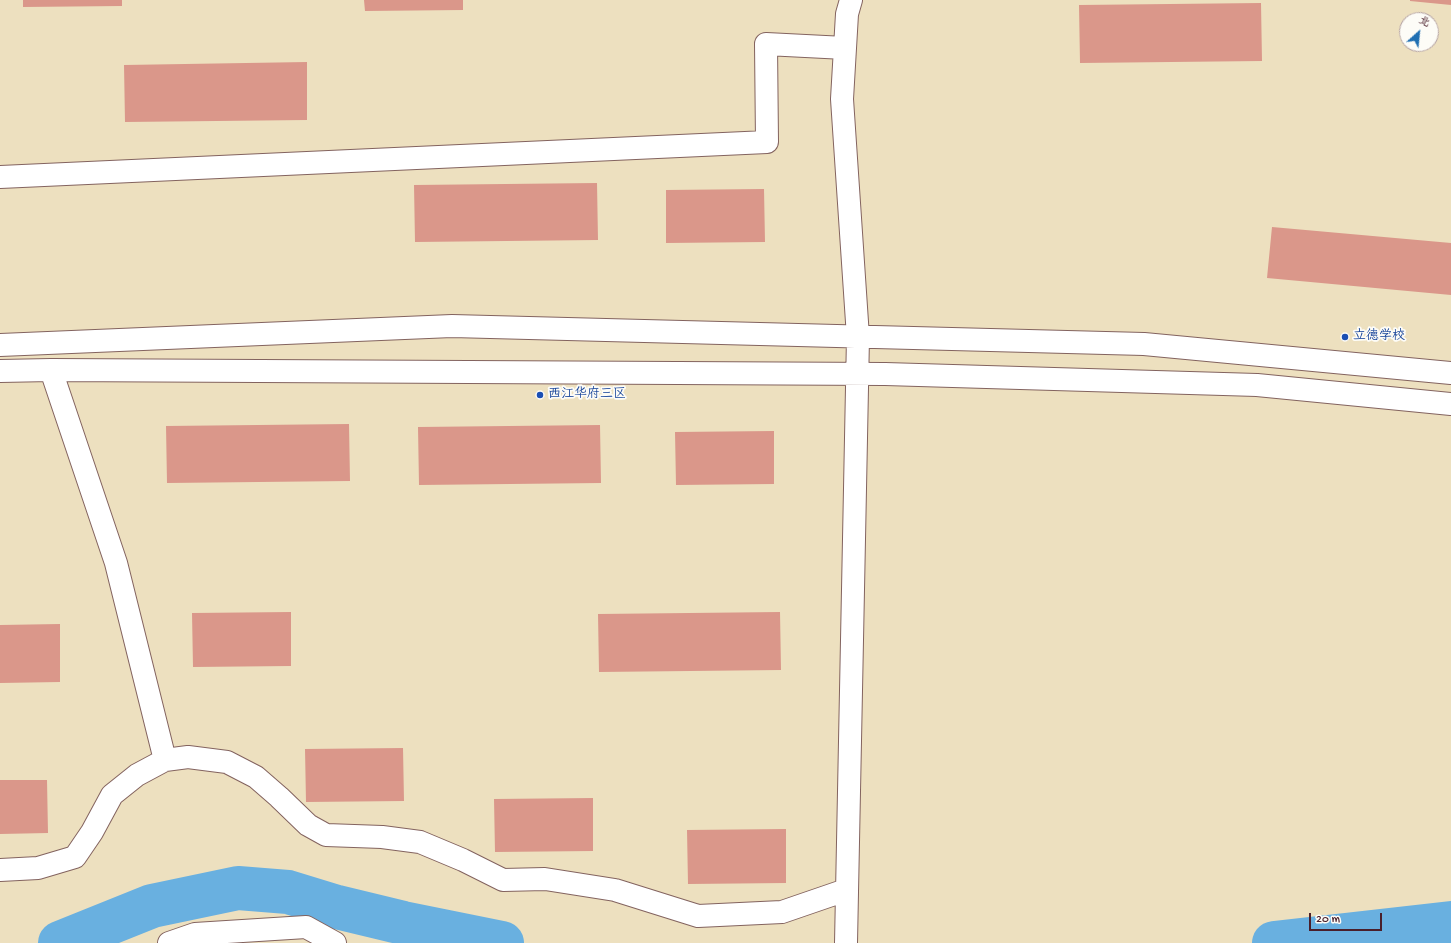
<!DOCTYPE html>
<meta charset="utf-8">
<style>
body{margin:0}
#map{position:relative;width:1451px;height:943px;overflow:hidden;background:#ede0bf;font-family:"Gochi Hand","LXGW WenKai TC",sans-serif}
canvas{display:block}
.north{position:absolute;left:1399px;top:12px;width:40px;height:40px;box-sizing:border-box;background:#fdfcf7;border:1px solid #b5a4a5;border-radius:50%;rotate:27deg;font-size:11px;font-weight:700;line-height:16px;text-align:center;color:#4a1f2b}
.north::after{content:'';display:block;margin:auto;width:14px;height:18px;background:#1f6fb2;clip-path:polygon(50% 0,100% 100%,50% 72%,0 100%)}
.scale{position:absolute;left:1309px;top:913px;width:73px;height:18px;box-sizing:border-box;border:2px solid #4a1f2b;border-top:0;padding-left:5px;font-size:12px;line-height:14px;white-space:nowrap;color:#4a1f2b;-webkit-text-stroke:3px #fdfcf7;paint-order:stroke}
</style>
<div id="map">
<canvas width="1451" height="943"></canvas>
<div class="north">北</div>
<div class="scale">20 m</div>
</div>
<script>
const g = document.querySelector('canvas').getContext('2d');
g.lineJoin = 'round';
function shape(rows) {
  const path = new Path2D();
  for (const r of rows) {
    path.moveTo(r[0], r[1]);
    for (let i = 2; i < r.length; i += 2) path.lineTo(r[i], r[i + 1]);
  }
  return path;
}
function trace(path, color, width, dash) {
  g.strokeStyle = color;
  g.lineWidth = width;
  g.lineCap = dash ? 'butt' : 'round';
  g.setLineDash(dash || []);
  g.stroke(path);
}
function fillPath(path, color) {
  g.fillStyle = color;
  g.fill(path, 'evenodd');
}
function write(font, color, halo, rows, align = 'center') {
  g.font = font + ' "Gochi Hand","LXGW WenKai TC",sans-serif';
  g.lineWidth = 3.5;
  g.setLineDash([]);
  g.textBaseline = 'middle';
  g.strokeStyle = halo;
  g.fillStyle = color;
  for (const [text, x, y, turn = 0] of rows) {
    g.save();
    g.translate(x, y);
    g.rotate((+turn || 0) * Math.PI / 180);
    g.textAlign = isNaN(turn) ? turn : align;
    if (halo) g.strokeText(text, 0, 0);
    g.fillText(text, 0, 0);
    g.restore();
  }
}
trace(shape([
 [60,943,152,906,238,888,288,892,337,907,403,923,502,943],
 [1274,943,1451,923]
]), '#69b0e0', 44);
fillPath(shape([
 [23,0,122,0,122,6,23,7],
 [364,0,463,0,463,10,365,11],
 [1410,0,1451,0,1451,5,1410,1],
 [1261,3,1262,61,1080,63,1079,5],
 [307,62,307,120,125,122,124,65],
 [597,183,598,240,415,242,414,185],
 [764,189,765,242,666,243,666,190],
 [1272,227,1451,243,1451,295,1267,278],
 [349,424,350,481,167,483,166,426],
 [600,425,601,483,419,485,418,427],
 [774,431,774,484,676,485,675,432],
 [291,612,291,666,193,667,192,613],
 [780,612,781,670,599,672,598,614],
 [60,624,60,682,0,683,0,625],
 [403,748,404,801,306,802,305,749],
 [0,780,47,780,48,833,0,834],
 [593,798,593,851,495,852,494,799],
 [786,829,786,883,688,884,687,830]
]), '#da978a');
const minor = shape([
 [0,177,767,142,766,44,845,48],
 [0,345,452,326,1144,344,1451,373],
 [51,370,116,563,165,760],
 [0,371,51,370,885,374,1257,385,1451,404],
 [0,870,38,868,75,857,92,832,112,795,137,775,165,760,188,757,227,762,256,777,279,797,308,825,326,835,382,837,420,842,463,860,503,880,545,879,615,890,698,916,782,912,846,890],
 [169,943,195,934,306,927,335,943],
 [846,943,858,337,842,99,847,14,851,0]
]);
trace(minor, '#83635f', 24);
trace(minor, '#fff', 22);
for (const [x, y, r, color] of [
 [1345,337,4,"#1a4fb4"],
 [540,395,4,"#1a4fb4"]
]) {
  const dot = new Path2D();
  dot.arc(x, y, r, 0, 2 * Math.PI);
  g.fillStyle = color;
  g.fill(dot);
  trace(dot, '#fdfcf7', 1.5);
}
write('13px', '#164399', '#fdfcf7', [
 ["立德学校",1353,337],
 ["西江华府三区",548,395]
], 'left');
</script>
